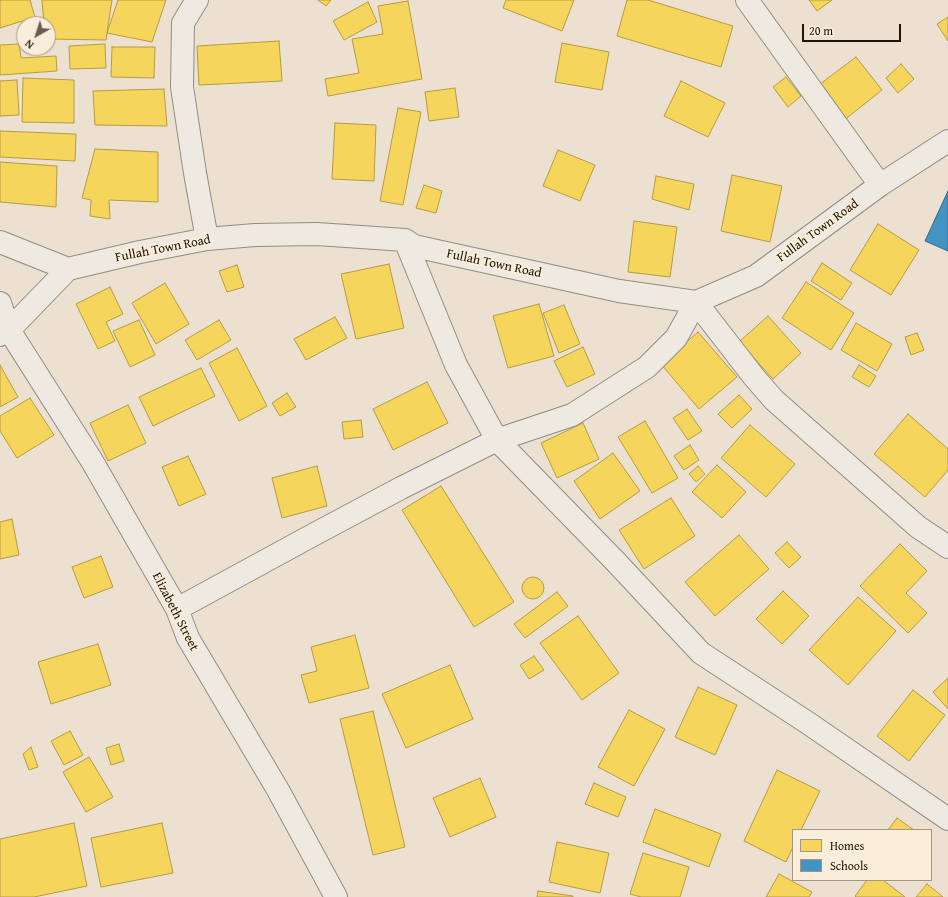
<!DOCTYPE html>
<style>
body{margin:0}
#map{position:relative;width:948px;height:897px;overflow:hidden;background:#ece1d0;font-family:"Gentium Book Plus",serif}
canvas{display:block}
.legend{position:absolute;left:792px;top:829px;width:140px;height:52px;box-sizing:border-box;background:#faedd9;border:1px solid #a29686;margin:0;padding:5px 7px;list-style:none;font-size:12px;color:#1e140a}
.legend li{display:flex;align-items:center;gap:8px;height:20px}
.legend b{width:20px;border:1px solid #a29686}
.north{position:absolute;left:16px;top:16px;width:40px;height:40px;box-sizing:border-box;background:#faedd9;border:1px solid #a29686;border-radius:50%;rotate:219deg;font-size:11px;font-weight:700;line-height:16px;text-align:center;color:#1e140a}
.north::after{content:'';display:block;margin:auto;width:14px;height:18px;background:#665c4f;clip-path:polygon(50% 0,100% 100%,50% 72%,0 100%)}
.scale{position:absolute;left:802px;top:24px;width:99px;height:18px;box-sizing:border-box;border:2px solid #1e140a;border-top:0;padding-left:5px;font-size:12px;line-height:14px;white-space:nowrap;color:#1e140a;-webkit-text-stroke:3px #faedd9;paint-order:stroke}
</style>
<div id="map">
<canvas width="948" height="897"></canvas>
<ul class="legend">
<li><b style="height:11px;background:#f6d55c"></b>Homes</li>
<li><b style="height:11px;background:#4393c3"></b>Schools</li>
</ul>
<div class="north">N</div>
<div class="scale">20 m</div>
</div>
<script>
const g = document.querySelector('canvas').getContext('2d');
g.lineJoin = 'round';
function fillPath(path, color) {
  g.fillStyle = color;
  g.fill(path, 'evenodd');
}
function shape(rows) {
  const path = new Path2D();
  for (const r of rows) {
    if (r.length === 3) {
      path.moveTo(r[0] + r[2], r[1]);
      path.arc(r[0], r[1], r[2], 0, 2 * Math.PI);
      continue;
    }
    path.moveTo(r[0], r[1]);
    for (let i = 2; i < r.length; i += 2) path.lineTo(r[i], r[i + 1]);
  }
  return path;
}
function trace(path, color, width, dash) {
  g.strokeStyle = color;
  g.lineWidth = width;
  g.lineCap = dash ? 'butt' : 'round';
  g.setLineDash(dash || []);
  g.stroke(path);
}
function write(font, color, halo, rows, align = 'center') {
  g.font = font + ' "Gentium Book Plus",serif';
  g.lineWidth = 4;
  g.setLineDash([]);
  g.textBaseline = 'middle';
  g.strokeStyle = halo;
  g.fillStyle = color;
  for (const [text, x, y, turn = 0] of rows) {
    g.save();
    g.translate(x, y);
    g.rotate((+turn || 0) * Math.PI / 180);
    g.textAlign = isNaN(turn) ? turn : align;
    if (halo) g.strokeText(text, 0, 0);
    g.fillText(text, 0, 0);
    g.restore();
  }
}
const homes = shape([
 [0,0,30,0,35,17,0,28,0,0],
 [42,0,112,0,106,40,48,39,48,24,44,24,42,0],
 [118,0,166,0,152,42,107,33,118,0],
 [318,0,331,0,326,6,318,0],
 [506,0,574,0,562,31,503,8,506,0],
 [627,0,648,0,733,26,721,67,617,36,627,0],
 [809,0,832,0,817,11,809,0],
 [408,1,422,79,328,96,325,79,359,73,352,39,383,34,378,6,408,1],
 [368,2,377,22,344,40,333,21,368,2],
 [948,17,948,41,937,24,948,17],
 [279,41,282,81,199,85,197,46,279,41],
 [562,43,609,52,602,90,555,82,562,43],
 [19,44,21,58,56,56,57,71,0,75,0,45,19,44],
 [105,44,106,68,70,69,69,46,105,44],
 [112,47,155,47,154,78,111,77,112,47],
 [856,57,882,90,843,121,816,87,856,57],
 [901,64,914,79,898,93,886,78,901,64],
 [786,77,801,96,788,107,773,87,786,77],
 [23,78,74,80,74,123,22,122,23,78],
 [17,80,19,115,0,116,0,81,17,80],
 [681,81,725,103,708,137,664,116,681,81],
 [455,88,459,117,429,121,425,92,455,88],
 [164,89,167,126,95,125,93,91,164,89],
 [398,108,421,112,403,205,380,201,398,108],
 [335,123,376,125,374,181,332,179,335,123],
 [0,131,76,134,75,161,0,157,0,131],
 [95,149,158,152,158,202,109,200,110,219,90,216,91,200,82,198,95,149],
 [558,150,595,165,580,201,543,186,558,150],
 [0,162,57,166,56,207,0,202,0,162],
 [732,175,782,186,770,242,721,231,732,175],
 [656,176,694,184,689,210,652,199,656,176],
 [424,185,442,191,436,213,416,208,424,185],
 [634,221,677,227,670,277,628,272,634,221],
 [878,224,919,250,891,295,850,270,878,224],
 [822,263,852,283,841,300,811,281,822,263],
 [389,264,404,328,356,339,341,274,389,264],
 [237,265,244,287,227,292,219,271,237,265],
 [806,282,854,313,831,350,782,318,806,282],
 [165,283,189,324,156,344,132,303,165,283],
 [110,287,123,314,106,322,115,341,98,349,76,304,110,287],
 [539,304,554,356,508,368,493,316,539,304],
 [564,305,580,344,559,353,543,313,564,305],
 [768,316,801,353,773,379,739,342,768,316],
 [335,317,347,338,306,360,294,339,335,317],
 [139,320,155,355,130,367,113,331,139,320],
 [219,320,231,340,197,360,185,340,219,320],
 [856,323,892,344,877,371,841,350,856,323],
 [698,332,737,377,699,409,661,364,698,332],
 [917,333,924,350,911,355,905,337,917,333],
 [583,347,595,374,567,387,554,361,583,347],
 [237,348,267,406,239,421,209,363,237,348],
 [0,365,18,397,0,407,0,365],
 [859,365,876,376,869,387,852,377,859,365],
 [201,368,215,396,153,426,139,397,201,368],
 [427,382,448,423,393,450,373,409,427,382],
 [287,393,296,407,280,416,272,403,287,393],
 [739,395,752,409,732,428,718,414,739,395],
 [30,398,54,435,17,458,0,431,0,416,30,398],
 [128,405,146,443,108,461,90,423,128,405],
 [687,409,702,431,688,440,673,418,687,409],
 [908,414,948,449,948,470,925,497,874,454,908,414],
 [361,420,363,437,344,439,342,422,361,420],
 [645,421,678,478,652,493,618,437,645,421],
 [583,423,599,459,557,478,541,443,583,423],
 [750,425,795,464,766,497,721,458,750,425],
 [690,445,699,460,684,470,674,456,690,445],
 [613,453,640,491,600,519,574,481,613,453],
 [188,456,206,494,179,506,162,467,188,456],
 [717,465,746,492,722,518,692,492,717,465],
 [317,466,327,506,282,518,272,478,317,466],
 [698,466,705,474,696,482,689,474,698,466],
 [441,486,514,602,474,627,402,510,441,486],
 [671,498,695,536,644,569,619,530,671,498],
 [12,519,19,555,0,559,0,522,12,519],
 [739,535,769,569,715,616,685,582,739,535],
 [787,542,801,557,789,568,775,553,787,542],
 [900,544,927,571,906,593,927,613,908,633,860,586,900,544],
 [101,556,113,587,84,598,72,567,101,556],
 [533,588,11],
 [783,591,809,616,782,644,756,619,783,591],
 [557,592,568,606,525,638,514,624,557,592],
 [858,597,896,631,848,685,809,650,858,597],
 [578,616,619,673,582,700,540,643,578,616],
 [355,635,369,688,309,703,301,675,317,671,311,647,355,635],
 [98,644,111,685,51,704,38,662,98,644],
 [534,656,544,670,529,679,520,665,534,656],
 [450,665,473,719,406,748,382,694,450,665],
 [948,678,948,709,933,692,948,678],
 [698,687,737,705,715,755,675,737,698,687],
 [913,690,945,715,909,761,877,736,913,690],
 [629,710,665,729,634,786,598,767,629,710],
 [373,711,405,847,373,855,340,719,373,711],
 [70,731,83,755,64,765,51,741,70,731],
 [119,744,124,761,111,765,106,748,119,744],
 [31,747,38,767,29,770,23,754,31,747],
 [89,757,113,797,86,812,63,772,89,757],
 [777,770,820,791,801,830,793,830,793,847,786,862,744,841,777,770],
 [480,778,496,817,450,837,433,798,480,778],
 [594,783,626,797,618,817,585,804,594,783],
 [655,809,721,834,709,867,643,842,655,809],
 [897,818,914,830,888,830,897,818],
 [74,823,87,886,34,897,0,897,0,839,74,823],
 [162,823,173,873,101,887,91,838,162,823],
 [557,842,609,853,600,893,549,882,557,842],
 [643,853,689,867,680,897,641,897,630,894,643,853],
 [779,874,812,892,809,897,766,897,779,874],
 [867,880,883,880,905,897,856,897,855,896,867,880],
 [927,884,943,897,916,897,927,884],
 [538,891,573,896,573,897,537,897,538,891]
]);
fillPath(homes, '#f6d55c');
trace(homes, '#b59b43', 1);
const schools = shape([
 [948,191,948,251,925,241,948,191]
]);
fillPath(schools, '#4393c3');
trace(schools, '#386d8c', 1);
const street = shape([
 [197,0,183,23,182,87,195,173,207,239],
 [747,0,880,185],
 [405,240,456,365,497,440,616,562,701,653,808,723,948,819],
 [0,242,68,269,140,252,207,239,255,235,317,234,405,240,414,246,619,291,696,302,756,276,880,185,948,141],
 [0,303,9,330,92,461,177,609,188,638,278,790,336,897],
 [0,335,9,330,68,269],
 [177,609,311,536,401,488,497,440,572,415,647,367,676,338,696,302,754,377,774,400,918,527,948,547]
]);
trace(street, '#938c81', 24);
trace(street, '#efeae1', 22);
write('13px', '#1e140a', '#faedd9', [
 ["Fullah Town Road",818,231,-36],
 ["Fullah Town Road",163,249,-11],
 ["Fullah Town Road",494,264,12],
 ["Elizabeth Street",175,612,63]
]);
</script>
